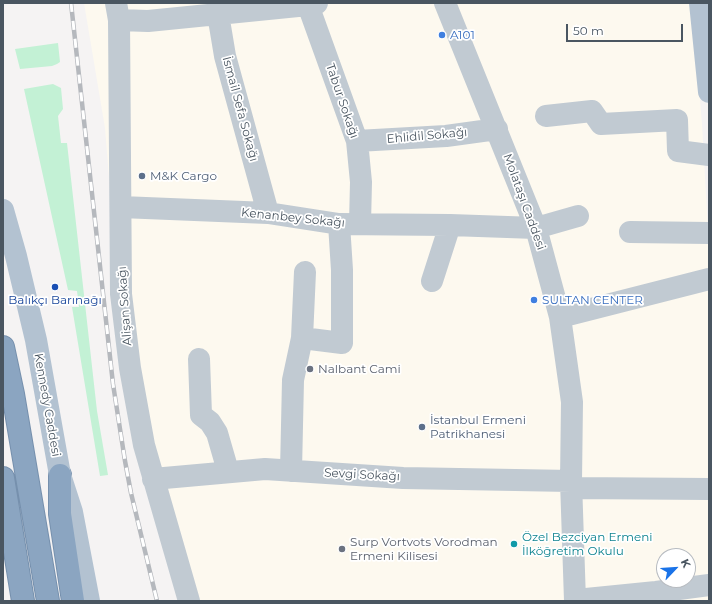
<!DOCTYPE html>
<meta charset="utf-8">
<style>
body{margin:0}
#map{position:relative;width:712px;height:604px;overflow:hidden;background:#f5f3f3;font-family:Montserrat,sans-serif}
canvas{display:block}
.frame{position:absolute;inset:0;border:4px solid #4a5661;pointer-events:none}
.north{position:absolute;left:656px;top:548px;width:40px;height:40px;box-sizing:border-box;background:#fff;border:1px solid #b7bbc0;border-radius:50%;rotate:65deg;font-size:11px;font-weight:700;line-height:16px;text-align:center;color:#4a5661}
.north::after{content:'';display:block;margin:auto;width:14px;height:18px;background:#1a73e8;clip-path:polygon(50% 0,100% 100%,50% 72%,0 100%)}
.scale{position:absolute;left:566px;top:24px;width:117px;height:18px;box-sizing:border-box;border:2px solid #4a5661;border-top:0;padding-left:5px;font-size:12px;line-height:14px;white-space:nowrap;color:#4a5661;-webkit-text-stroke:3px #fff;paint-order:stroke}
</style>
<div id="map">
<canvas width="712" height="604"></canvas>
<div class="frame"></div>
<div class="north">K</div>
<div class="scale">50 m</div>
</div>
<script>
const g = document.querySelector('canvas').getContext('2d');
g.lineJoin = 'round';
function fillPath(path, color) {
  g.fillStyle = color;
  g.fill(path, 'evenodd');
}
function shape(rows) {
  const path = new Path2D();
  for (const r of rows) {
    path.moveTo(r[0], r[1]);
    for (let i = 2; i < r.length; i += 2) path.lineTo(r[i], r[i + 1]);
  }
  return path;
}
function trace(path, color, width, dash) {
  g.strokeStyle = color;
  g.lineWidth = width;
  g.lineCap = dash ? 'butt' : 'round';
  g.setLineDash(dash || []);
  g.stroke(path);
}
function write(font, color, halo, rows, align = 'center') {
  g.font = font + ' Montserrat,sans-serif';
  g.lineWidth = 3.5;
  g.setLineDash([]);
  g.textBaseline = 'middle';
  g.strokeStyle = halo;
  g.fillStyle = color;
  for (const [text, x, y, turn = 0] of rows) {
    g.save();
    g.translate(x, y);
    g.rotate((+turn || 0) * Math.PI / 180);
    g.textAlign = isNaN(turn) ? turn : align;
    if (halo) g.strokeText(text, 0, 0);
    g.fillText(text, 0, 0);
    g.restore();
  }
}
fillPath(shape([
 [84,3,692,3,702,124,709,248,709,601,180,601,118,288,105,128],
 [664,556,688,556,688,580,664,580]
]), '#fdf9ef');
fillPath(shape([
 [58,43,60,62,57,64,52,66,20,69,15,49],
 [53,84,61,88,63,109,58,116,61,143,67,143,97,411,108,475,100,476,72,307,79,307,77,291,68,290,24,89]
]), '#c3f1d5');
const highway = shape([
 [3,347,13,394,48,601],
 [60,475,60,514,73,601],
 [3,478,23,601]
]);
trace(highway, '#7690ad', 24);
trace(shape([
 [116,3,119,20,121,294,130,368,144,445,189,601],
 [219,3,218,14,225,56,268,213],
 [445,3,536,228,560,317,572,402,571,481,575,601],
 [308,5,357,141,361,182,360,224],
 [119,20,148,21,308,5,317,3],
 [546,116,592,111,601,124,677,120,678,151,709,155],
 [357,141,446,136,497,129],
 [121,207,268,213,339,224,450,225,536,228,578,216],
 [630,232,709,233],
 [432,281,450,225],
 [560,317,709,279],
 [302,338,305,272],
 [199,359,201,415,210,422,217,433,228,471],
 [291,471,293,380,302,338,342,343,342,270,339,224],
 [153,479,265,469,403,478,571,481],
 [572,488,709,489],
 [576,600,656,592,709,585]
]), '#c1cad2', 22);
trace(shape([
 [700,3,709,92],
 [3,210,16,256,36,340,60,475,72,512,89,601]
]), '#b3c2d1', 22);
trace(highway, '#8ba5c1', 22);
const rail = shape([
 [71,3,113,384,125,461,131,493,157,601]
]);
trace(rail, '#b5b8bd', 4.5);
trace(rail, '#fff', 3, [9]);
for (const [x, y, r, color] of [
 [442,35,4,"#3f7fe0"],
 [142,176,4,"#5c6f8a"],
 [55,287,4,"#1a4fb4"],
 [534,300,4,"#3f7fe0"],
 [310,369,4,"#6b7280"],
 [422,427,4,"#5c6f8a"],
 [514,544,4,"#0f9aa8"],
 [342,549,4,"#6b7280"]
]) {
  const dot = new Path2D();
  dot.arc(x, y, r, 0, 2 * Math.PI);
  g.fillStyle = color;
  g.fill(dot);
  trace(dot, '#fff', 1.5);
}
write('12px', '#366cbe', '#fff', [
 ["A101",450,35],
 ["SULTAN CENTER",542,300]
], 'left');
write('12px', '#4a5661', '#fff', [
 ["Tabur Sokağı",342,101,71],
 ["İsmail Sefa Sokağı",240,109,75],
 ["Ehlidil Sokağı",427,136,-5],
 ["Molataşı Caddesi",524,202,70],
 ["Kenanbey Sokağı",293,218,6],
 ["Alişan Sokağı",125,306,-94],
 ["Kennedy Caddesi",47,405,80],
 ["Sevgi Sokağı",362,475,3]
]);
write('12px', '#4e5e75', '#fff', [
 ["M&K Cargo",150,176],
 ["İstanbul Ermeni",430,420],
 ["Patrikhanesi",430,434]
], 'left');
write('12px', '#164399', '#fff', [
 ["Balıkçı Barınağı",55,300]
]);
write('12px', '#5b616d', '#fff', [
 ["Nalbant Cami",318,369],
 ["Surp Vortvots Vorodman",350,542],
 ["Ermeni Kilisesi",350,556]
], 'left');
write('12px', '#0d838f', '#fff', [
 ["Özel Bezciyan Ermeni",522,537],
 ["İlköğretim Okulu",522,551]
], 'left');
</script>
